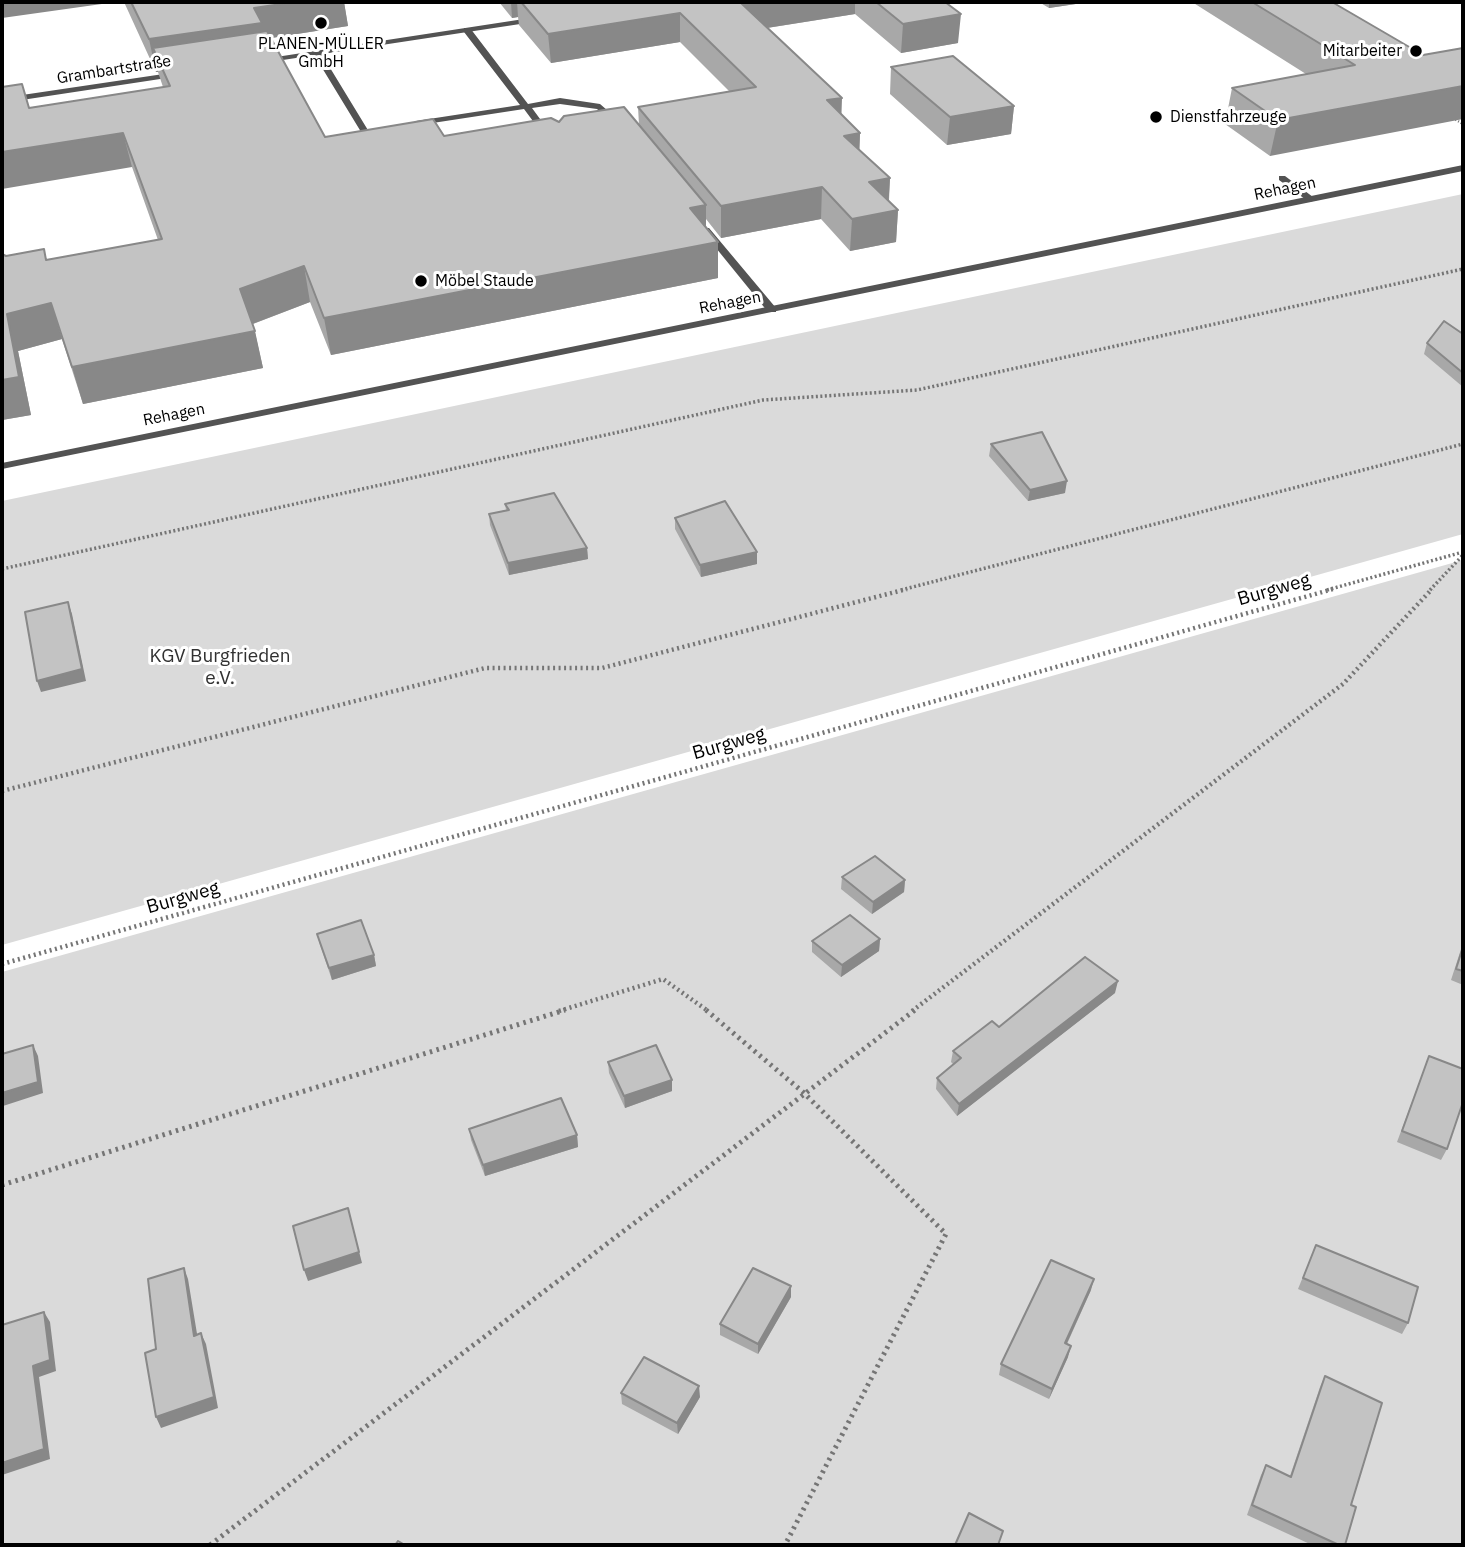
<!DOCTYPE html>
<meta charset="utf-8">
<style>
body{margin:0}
#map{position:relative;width:1465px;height:1547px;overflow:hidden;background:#fff;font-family:"IBM Plex Sans",sans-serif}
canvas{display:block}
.frame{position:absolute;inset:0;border:4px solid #000;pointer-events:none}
</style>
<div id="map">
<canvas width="1465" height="1547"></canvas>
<div class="frame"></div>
</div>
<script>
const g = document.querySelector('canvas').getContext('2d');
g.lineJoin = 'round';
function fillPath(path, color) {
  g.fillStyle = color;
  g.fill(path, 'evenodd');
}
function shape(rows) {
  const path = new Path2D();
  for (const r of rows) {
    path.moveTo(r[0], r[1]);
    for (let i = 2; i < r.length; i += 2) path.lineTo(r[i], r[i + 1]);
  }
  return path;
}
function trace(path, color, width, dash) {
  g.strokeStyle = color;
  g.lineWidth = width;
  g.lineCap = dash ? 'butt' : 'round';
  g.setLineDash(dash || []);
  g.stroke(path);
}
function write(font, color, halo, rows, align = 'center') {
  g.font = font + ' "IBM Plex Sans",sans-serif';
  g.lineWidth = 6;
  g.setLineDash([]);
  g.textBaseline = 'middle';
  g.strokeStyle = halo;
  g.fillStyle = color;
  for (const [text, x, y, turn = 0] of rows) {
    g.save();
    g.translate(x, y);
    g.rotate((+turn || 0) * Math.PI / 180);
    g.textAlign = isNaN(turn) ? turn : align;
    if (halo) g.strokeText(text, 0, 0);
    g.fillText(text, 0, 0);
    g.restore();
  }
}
fillPath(shape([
 [1463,194,1463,534,2,945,2,501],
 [1463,560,1463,1545,2,1545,2,972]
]), '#dadada');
trace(shape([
 [1453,118,1463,124]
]), '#757575', 2.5, [1, 2]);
trace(shape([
 [2,569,763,400,917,390,1463,269],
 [901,590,1463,444],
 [1327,590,1463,552],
 [1430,590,1463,555]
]), '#757575', 3.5, [2, 2.5]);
trace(shape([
 [2,791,485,668,602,668,907,589],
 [2,964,1333,589],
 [559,1011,663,979,708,1011],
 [912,1011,1343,684,1432,589]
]), '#757575', 4.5, [2, 3.5]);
trace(shape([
 [706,1010,804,1093,946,1234,785,1545],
 [2,1185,565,1010],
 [210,1545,915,1010]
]), '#757575', 5, [2.5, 4.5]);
fillPath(shape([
 [464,28,470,28,528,104,560,98,600,104,622,123,615,125,597,109,560,104,532,108,551,134,547,137,544,136,524,109,413,126,412,124,416,121,520,105,464,32,464,28],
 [314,51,321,53,377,145,376,147,369,145,313,53,314,51],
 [1279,176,1285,176,1317,200,1309,202,1279,180,1279,176],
 [703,228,709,228,776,308,776,312,768,312,703,232,703,228]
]), '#535353');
fillPath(shape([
 [537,17,541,19,540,21,263,63,259,61,263,59,537,17],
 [177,72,181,74,180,76,2,103,2,98,177,72]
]), '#535353');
fillPath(shape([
 [1463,165,1463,171,2,469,2,463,1463,165]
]), '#535353');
fillPath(shape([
 [124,2,344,2,348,26,271,38,325,137,444,136,559,122,639,125,638,107,730,92,680,42,551,63,519,25,518,17,512,18,499,2,945,2,958,43,901,53,855,14,767,28,841,114,860,133,859,150,890,178,889,201,898,210,896,242,850,251,821,219,721,238,706,219,706,228,718,242,718,278,331,355,310,302,253,324,263,368,83,404,62,339,18,351,31,415,2,420,6,256,47,260,158,240,132,167,29,108,163,87,158,72,156,72],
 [1039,2,1089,2,1049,8],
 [1192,2,1332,2,1423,55,1270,156,1225,124,1232,88,1306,74],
 [891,67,1014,106,1011,134,947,145,890,94],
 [1463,334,1463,387,1424,354,1427,343],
 [991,444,1065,493,1028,501,989,456],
 [505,504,587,548,588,559,509,575,490,525,489,514,506,510],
 [675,518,757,552,757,564,701,577,675,529],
 [842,877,905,880,904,892,872,914,841,889],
 [317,934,374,955,376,966,332,980,320,945],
 [880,939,879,951,841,977,812,952,812,941],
 [1463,943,1463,985,1451,980],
 [1115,993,957,1116,936,1089,937,1078,953,1064,951,1062,953,1051,999,1027],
 [1429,1056,1447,1149,1441,1160,1397,1142],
 [608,1062,672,1091,625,1108,609,1073],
 [469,1129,577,1135,578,1147,485,1176,471,1140],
 [1316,1245,1408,1323,1402,1334,1298,1289],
 [1091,1290,1067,1344,1068,1357,1049,1399,999,1375,1001,1364],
 [791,1297,758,1354,720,1335,720,1324],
 [1325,1376,1345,1545,1312,1545,1247,1515,1261,1475,1266,1465,1290,1476,1320,1387],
 [621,1393,700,1397,678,1434,622,1404]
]), '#a8a8a8');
fillPath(shape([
 [2,2,116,2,2,18],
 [295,2,344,2,348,26,265,39,153,48,158,72,156,72,149,39,254,8],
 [511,2,517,2,518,17,512,18],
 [752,2,855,2,855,14,741,32,741,3],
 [1049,2,1089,2,1049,8],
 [680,13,680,42,551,63,548,34],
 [961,14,958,43,901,53,903,24],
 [1463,86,1463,119,1270,156,1278,120],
 [842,98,841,128,827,100],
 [1014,106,1011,134,947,145,950,117],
 [123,133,132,167,2,189,2,152],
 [860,133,859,164,844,136],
 [890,178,888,210,869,182],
 [822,187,821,219,721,238,721,206],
 [706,205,706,241,690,208],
 [898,210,896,242,850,251,852,219],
 [718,242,718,278,331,355,324,318],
 [304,266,310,302,247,326,240,289],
 [51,303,62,339,18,351,31,415,2,420,2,380,7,314],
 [255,331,263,368,83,404,72,367],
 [1067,481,1065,493,1028,501,1030,490],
 [587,548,588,559,509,575,508,563],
 [757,552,757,564,701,577,700,565],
 [68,602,72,614,86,681,41,692,37,681],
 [905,880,904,892,872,914,873,902],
 [880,939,879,951,841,977,842,965],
 [374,955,376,966,332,980,329,968],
 [1118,981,1115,993,957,1116,959,1104],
 [33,1045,38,1056,43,1093,3,1106,2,1093],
 [672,1080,672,1091,625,1108,624,1096],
 [577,1135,578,1147,485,1176,483,1165],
 [348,1208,362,1263,308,1281,304,1270],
 [184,1268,188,1279,199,1346,194,1336],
 [1094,1279,1091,1290,1062,1354,1065,1343],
 [791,1286,791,1297,758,1354,758,1344],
 [44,1312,50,1322,56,1371,39,1377,50,1459,2,1475,2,1463,33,1366],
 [201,1333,206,1344,218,1408,161,1428,156,1417],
 [1071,1346,1068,1357,1049,1399,1052,1389],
 [699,1386,700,1397,678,1434,677,1423]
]), '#888');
const building = shape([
 [131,2,295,2,254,8,262,23,149,39,131,2],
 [521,2,752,2,741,3,842,98,827,100,860,133,844,136,890,178,869,182,898,210,852,219,822,187,721,206,638,107,756,87,680,13,548,34,521,2],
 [876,2,945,2,961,14,903,24,876,2],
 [1252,2,1332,2,1423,55,1463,48,1463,86,1278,120,1232,88,1355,65,1252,2],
 [267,31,325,137,433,119,444,136,551,118,559,122,564,116,624,107,706,205,690,208,718,242,324,318,304,266,240,289,255,331,72,367,51,303,7,314,19,377,2,380,2,254,6,256,44,249,46,260,162,239,123,133,2,152,2,87,22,84,29,108,170,86,153,48,267,31],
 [953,56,1014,106,950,117,891,67,953,56],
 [1444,321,1463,334,1463,373,1427,343,1444,321],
 [1042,432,1067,481,1030,490,991,444,1042,432],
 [554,493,587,548,508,563,489,514,509,510,505,504,554,493],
 [725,501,757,552,700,565,675,518,725,501],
 [68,602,82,669,37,681,25,612,68,602],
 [875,856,905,880,873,902,842,877,875,856],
 [850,915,880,939,842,965,812,941,850,915],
 [361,920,374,955,329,968,317,934,361,920],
 [1463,947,1463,971,1456,969,1463,947],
 [1085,957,1118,981,959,1104,937,1078,961,1058,953,1051,992,1021,999,1027,1085,957],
 [33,1045,38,1082,2,1093,2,1054,33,1045],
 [656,1045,672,1080,624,1096,608,1062,656,1045],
 [1429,1056,1463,1069,1463,1102,1447,1149,1402,1131,1429,1056],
 [561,1098,577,1135,483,1165,469,1129,561,1098],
 [348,1208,359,1252,304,1270,293,1226,348,1208],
 [1316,1245,1418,1287,1408,1323,1303,1278,1316,1245],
 [1051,1260,1094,1279,1065,1343,1071,1346,1052,1389,1001,1364,1051,1260],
 [184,1268,194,1336,201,1333,214,1397,156,1417,145,1353,156,1349,148,1279,184,1268],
 [753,1268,791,1286,758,1344,720,1324,753,1268],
 [44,1312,50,1360,33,1366,44,1449,2,1463,2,1325,44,1312],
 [644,1357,699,1386,677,1423,621,1393,644,1357],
 [1325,1376,1382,1403,1351,1505,1356,1507,1345,1545,1339,1545,1252,1505,1266,1465,1291,1477,1325,1376],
 [969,1513,1003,1531,998,1545,955,1545,969,1513],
 [398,1541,405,1545,395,1545,398,1541]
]);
fillPath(building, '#c3c3c3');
trace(building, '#888', 2);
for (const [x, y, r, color] of [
 [321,23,7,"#000"],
 [1416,51,7,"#000"],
 [1156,117,7,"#000"],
 [421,281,7,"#000"]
]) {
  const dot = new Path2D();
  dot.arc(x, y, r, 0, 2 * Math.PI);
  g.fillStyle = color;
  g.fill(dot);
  trace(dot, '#fff', 2.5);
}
write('16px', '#000', '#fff', [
 ["PLANEN-MÜLLER",321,44,"center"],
 ["GmbH",321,62,"center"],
 ["Mitarbeiter",1402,51,"right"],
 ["Dienstfahrzeuge",1170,117],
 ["Möbel Staude",435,281]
], 'left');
write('16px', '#000', '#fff', [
 ["Grambartstraße",114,70,-9],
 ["Rehagen",1285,189,-12],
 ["Rehagen",730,303,-11],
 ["Rehagen",174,415,-11]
]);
write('19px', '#000', '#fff', [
 ["Burgweg",1274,590,-16],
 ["Burgweg",729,744,-16],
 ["Burgweg",183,898,-16]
]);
write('19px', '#313131', '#fff', [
 ["KGV Burgfrieden",220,657],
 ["e.V.",220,679]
]);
</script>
